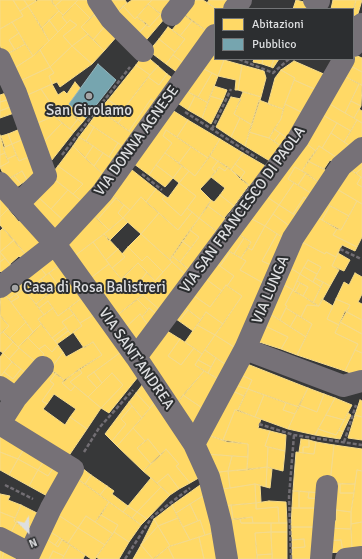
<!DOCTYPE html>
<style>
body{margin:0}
#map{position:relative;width:362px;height:559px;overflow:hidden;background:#373839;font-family:Signika,sans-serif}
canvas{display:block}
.legend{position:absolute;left:214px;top:8px;width:140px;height:52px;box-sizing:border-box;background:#2c2e30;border:1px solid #737577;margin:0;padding:5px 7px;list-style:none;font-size:12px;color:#dedfe1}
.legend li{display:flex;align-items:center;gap:8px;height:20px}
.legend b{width:20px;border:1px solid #737577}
.north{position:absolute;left:8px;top:511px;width:40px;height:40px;-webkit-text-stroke:3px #2c2e30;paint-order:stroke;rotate:157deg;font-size:11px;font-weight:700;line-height:16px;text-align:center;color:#dedfe1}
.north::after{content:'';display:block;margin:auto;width:14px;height:18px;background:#dedfe1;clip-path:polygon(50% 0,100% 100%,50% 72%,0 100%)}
</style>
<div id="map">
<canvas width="362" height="559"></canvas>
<ul class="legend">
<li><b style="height:11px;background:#ffd966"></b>Abitazioni</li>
<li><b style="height:11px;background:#76a5af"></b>Pubblico</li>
</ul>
<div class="north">N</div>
</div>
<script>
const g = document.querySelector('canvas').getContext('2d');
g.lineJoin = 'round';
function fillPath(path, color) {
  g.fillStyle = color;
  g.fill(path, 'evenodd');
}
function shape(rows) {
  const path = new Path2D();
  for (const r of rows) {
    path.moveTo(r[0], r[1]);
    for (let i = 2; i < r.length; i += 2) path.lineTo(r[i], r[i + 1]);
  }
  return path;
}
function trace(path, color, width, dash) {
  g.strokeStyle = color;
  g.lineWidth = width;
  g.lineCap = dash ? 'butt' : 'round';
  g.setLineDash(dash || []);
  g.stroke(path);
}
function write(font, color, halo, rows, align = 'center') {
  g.font = font + ' Signika,sans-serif';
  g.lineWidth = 4;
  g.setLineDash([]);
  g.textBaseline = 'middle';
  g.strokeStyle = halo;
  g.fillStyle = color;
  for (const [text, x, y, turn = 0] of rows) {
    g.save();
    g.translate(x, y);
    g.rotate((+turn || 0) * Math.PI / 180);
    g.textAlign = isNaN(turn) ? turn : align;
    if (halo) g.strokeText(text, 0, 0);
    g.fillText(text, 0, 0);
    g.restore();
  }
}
const homes = shape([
 [0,0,13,0,23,16,0,29,0,0],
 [13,0,24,0,28,6,20,11,13,0],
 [24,0,35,0,36,1,28,6,24,0],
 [38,0,51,0,59,11,42,28,28,6,38,0],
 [53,0,62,0,55,6,51,1,53,0],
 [62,0,78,0,63,15,55,6,62,0],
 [78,0,90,0,99,10,90,18,75,3,78,0],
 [104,0,125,0,127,3,114,16,104,0],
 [132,0,152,0,135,19,123,6,132,0],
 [152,0,170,0,165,18,148,4,152,0],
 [189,0,203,0,217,9,215,9,215,23,208,32,180,11,189,0],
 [209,0,232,0,225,9,217,9,207,3,209,0],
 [296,0,312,4,311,9,293,9,296,0],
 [333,0,356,0,353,10,331,9,333,0],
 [356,0,362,0,357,17,353,15,356,0],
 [75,3,90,18,81,27,88,34,72,46,63,36,77,25,70,20,67,23,62,17,75,3],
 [148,4,161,14,149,27,137,17,148,4],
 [28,6,49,41,33,56,12,22,23,16,20,11,28,6],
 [123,6,135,19,137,17,147,24,135,37,114,16,123,6],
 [99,10,119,34,104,51,93,40,105,26,94,15,99,10],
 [59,11,63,15,62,17,67,23,58,32,49,20,59,11],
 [161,14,165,18,142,45,135,37,147,24,149,27,161,14],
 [94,15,105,26,93,40,81,27,94,15],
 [184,15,192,21,180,36,172,30,184,15],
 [49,20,58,32,49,41,42,28,49,20],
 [70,20,77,25,63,36,72,46,50,67,40,50,70,20],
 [192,21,208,32,185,64,173,55,185,39,180,36,192,21],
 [12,22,19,33,9,40,15,50,5,55,0,46,0,29,12,22],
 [168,27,185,39,175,52,159,39,168,27],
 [19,33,25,44,15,50,9,40,19,33],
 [88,34,104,51,92,64,72,46,88,34],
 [159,39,175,52,166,64,149,51,159,39],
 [25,44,33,56,13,69,5,55,25,44],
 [72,46,92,64,60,87,57,82,52,84,49,76,54,73,50,67,72,46],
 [40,50,50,67,18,82,13,69,33,56,40,50],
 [208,52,215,56,215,59,224,60,218,76,198,66,208,52],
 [144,54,158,66,150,75,136,65,144,54],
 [353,54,362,58,362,72,347,64,353,54],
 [173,55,185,64,178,73,166,64,173,55],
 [254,59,263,59,262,64,253,62,254,59],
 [263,59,274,59,271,67,262,64,263,59],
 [274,59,279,59,273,68,271,67,274,59],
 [224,60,242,65,238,90,235,90,236,80,218,76,224,60],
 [294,61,326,75,319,91,294,80,295,78,281,70,294,61],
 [347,64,362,72,362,85,342,75,347,64],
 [136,65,150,75,123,110,108,100,136,65],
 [242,65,264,71,266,78,261,97,238,90,242,65],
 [158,66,167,74,159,85,148,77,158,66],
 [198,66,212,73,198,97,181,88,198,66],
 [50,67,54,73,49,76,52,84,23,97,18,82,50,67],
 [281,70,295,78,283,109,268,104,275,78,281,70],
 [212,73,218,76,208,103,198,97,212,73],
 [167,74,175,80,158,104,151,99,129,131,118,123,126,113,123,110,148,77,159,85,167,74],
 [342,75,359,84,345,113,328,103,342,75],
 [294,80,319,91,307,115,285,104,294,80],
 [75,82,81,89,69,104,86,118,82,123,62,108,57,113,41,89,52,84,58,95,64,91,67,94,75,82],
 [359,84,362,85,361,106,351,101,359,84],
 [214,86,227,90,223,100,210,96,214,86],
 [181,88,195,96,188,110,173,100,181,88],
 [41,89,57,113,54,116,33,125,23,97,41,89],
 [9,92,7,100,0,102,0,95,9,92],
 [243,92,261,97,252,125,234,114,243,92],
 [195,96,208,103,202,118,188,110,195,96],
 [210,96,223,100,211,124,202,118,210,96],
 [231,97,241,99,234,114,240,118,231,137,216,127,231,97],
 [151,99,158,104,137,137,129,131,151,99],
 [7,100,10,107,0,111,0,102,7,100],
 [108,100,119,107,111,118,99,110,108,100],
 [259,100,283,109,281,119,269,138,249,132,259,100],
 [351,101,361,106,354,118,345,113,351,101],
 [328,103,357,120,351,131,321,114,328,103],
 [285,104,307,115,290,140,274,129,281,119,285,104],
 [10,107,17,112,0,118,0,111,10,107],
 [119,107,126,113,118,123,111,118,119,107],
 [62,108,78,119,70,129,54,116,62,108],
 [169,108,188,120,177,137,166,130,163,136,172,143,149,175,130,161,169,108],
 [359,109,362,111,362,123,354,118,359,109],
 [99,110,137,137,127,149,89,124,99,110],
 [321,114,337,123,322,148,319,146,316,151,303,141,321,114],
 [54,116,62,123,40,146,33,125,54,116],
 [240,118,252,125,245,146,231,137,240,118],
 [78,119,82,123,74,132,70,129,78,119],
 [188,120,220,139,208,158,177,137,188,120],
 [357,120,362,123,362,141,353,148,344,142,357,120],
 [62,123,74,132,48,165,40,146,62,123],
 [337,123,351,131,344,142,331,133,337,123],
 [89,124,94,127,86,141,79,137,89,124],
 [94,127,118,143,109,157,86,141,94,127],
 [20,129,24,139,12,144,8,134,20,129],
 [274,129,280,133,274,141,269,138,274,129],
 [166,130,191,147,179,163,165,153,172,143,163,136,166,130],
 [249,132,269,138,285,149,273,163,245,146,249,132],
 [280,133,290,140,285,149,274,141,280,133],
 [331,133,353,148,339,159,322,148,331,133],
 [8,134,12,144,5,147,1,136,8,134],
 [0,135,5,153,0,155,0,135],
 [79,137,93,146,85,158,73,146,79,137],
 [24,139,31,156,19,161,12,144,24,139],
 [220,139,243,153,231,170,210,156,220,139],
 [303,141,316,151,302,171,295,167,288,179,294,183,279,205,261,193,303,141],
 [118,143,127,149,117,162,109,157,118,143],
 [12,144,16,155,7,159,3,148,12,144],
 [73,146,105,176,84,203,73,194,83,184,58,166,73,146],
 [93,146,103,153,94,166,85,158,93,146],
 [319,146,339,159,335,164,330,160,324,169,308,161,319,146],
 [191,147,208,158,195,176,179,163,191,147],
 [5,153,9,162,0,167,0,155,5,153],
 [103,153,117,162,105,176,94,166,103,153],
 [165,153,182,166,173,178,156,165,165,153],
 [243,153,269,168,254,189,240,179,245,172,235,164,243,153],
 [16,155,19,161,31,156,38,173,27,180,22,171,6,180,0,167,9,162,7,159,16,155],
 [210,156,218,161,212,169,216,172,200,189,211,200,199,218,187,208,196,196,179,183,189,171,195,176,210,156],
 [362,156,362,168,356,173,348,168,362,156],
 [218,161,228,167,225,171,219,167,216,172,212,169,218,161],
 [308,161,329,172,321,184,302,171,308,161],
 [235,164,245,172,240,179,231,170,235,164],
 [156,165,173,178,165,187,149,175,156,165],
 [58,166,83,184,73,194,50,176,58,166],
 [127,166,156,189,146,202,141,197,130,210,108,192,127,166],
 [182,166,189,171,179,183,173,178,182,166],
 [219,167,225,171,228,167,249,185,234,206,220,195,225,188,211,177,219,167],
 [295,167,306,173,298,185,288,179,295,167],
 [348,168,361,177,357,184,362,187,362,204,335,188,348,168],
 [362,168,362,178,356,173,362,168],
 [22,171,27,180,21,184,14,176,22,171],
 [306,173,321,184,312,194,298,185,306,173],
 [14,176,21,184,13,190,4,181,14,176],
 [50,176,68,190,51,209,36,195,50,176],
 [361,177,362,178,362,187,357,184,361,177],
 [179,183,196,196,181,216,162,199,165,196,168,198,179,183],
 [294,183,311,193,307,199,304,197,293,214,279,205,294,183],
 [335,188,357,201,349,216,325,203,335,188],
 [156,189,165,196,162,199,181,216,187,208,192,212,178,230,146,202,156,189],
 [68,190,84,203,65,222,51,209,68,190],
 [0,191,13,204,0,217,0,191],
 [108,192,116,198,98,219,90,212,108,192],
 [261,193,279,205,265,226,252,219,261,193],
 [36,195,65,222,56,232,29,203,36,195],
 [220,195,234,206,224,218,208,206,211,200,214,202,220,195],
 [141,197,159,213,141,234,123,218,141,197],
 [304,197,307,199,298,217,293,214,304,197],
 [116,198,124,205,118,213,123,218,109,230,98,219,116,198],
 [357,201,362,204,362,237,357,247,333,235,337,229,341,230,357,201],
 [325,203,330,206,322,220,317,217,325,203],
 [124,205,130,210,123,218,118,213,124,205],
 [279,205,298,217,291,227,273,214,279,205],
 [208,206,227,220,217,232,199,218,208,206],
 [330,206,349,216,341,230,322,220,330,206],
 [8,209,19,222,24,218,46,242,27,256,0,225,0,217,8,209],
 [90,212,109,230,72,258,61,244,90,212],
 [192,212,199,218,170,260,141,234,159,213,178,230,192,212],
 [273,214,291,227,285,239,265,226,273,214],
 [317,217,337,229,333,235,357,247,355,251,342,245,336,257,326,252,325,254,302,242,317,217],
 [123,218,128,222,109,241,104,234,123,218],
 [199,218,220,234,192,272,180,262,199,237,190,230,199,218],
 [252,219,265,226,252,250,248,248,251,242,234,231,252,219],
 [265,226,277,234,262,261,273,266,265,284,240,270,246,261,241,258,248,248,252,250,265,226],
 [3,228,14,240,0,252,0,231,3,228],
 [190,230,199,237,191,248,182,241,190,230],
 [234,231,244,238,234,254,223,247,234,231],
 [104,234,118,249,106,260,93,242,104,234],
 [141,234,172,262,163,272,147,256,142,261,128,247,141,234],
 [277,234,285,239,273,266,262,261,277,234],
 [244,238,251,242,241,258,234,254,244,238],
 [14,240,27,256,23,260,19,256,10,264,0,252,14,240],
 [182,241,191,248,180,262,172,256,182,241],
 [93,242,109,264,88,280,72,258,93,242],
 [302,242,325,254,326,252,336,257,332,266,339,270,330,286,315,278,321,267,308,260,300,274,289,267,302,242],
 [128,247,142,261,147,256,163,272,155,281,138,263,121,279,112,268,125,257,122,254,128,247],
 [223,247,230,252,220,266,213,261,223,247],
 [118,249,125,257,112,268,106,260,118,249],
 [52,250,61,264,46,275,36,262,52,250],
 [0,252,5,258,0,262,0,252],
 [230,252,246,261,240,270,265,284,237,349,215,335,242,296,227,286,234,276,220,266,230,252],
 [338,253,350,260,344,271,332,266,338,253],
 [172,256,192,272,188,277,170,260,172,256],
 [5,258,13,268,4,275,0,271,0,262,5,258],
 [308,260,321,267,317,274,304,267,308,260],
 [213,261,234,276,227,286,226,285,222,291,202,276,213,261],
 [36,262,46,275,26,292,15,278,36,262],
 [172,262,188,277,162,312,135,288,147,272,155,281,172,262],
 [138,263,147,272,135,288,124,277,138,263],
 [61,264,70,277,58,285,49,273,61,264],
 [109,264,122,280,101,298,88,280,109,264],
 [289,267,300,274,293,290,281,283,289,267],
 [304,267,317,274,313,282,300,274,304,267],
 [49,273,58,285,51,291,41,279,49,273],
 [355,273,362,277,362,294,358,302,362,304,362,320,347,312,350,305,336,299,344,282,349,285,355,273],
 [300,274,321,287,313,303,303,296,308,287,297,281,300,274],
 [202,276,222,291,210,307,190,293,202,276],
 [70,277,83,297,58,316,48,301,39,308,36,304,70,277],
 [124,277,143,295,115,317,101,298,122,280,121,279,124,277],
 [15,278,24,289,9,299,1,289,15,278],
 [315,278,323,282,321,287,313,282,315,278],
 [41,279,51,291,36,304,26,292,41,279],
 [297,281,300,283,295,292,293,290,297,281],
 [323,282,330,286,319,306,313,303,323,282],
 [281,283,293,290,285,305,287,306,280,320,267,312,281,283],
 [300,283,308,287,303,296,295,292,300,283],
 [226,285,242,296,223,324,206,312,201,320,182,305,190,293,210,307,226,285],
 [1,289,26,322,10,338,3,332,9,326,0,316,1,289],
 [24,289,44,315,38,319,41,324,33,332,11,302,19,297,16,294,24,289],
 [293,290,303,296,319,306,307,305,301,317,286,308,287,306,285,305,293,290],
 [16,294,19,297,11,302,9,299,16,294],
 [143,295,162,312,159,316,149,308,148,310,137,299,143,295],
 [83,297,95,314,80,323,69,308,83,297],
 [137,299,148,310,142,317,140,314,124,329,115,317,137,299],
 [322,299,333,306,327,319,339,325,335,333,358,344,345,371,297,355,312,324,301,317,307,305,319,306,322,299],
 [336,299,350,305,339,325,327,319,336,299],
 [48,301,53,308,44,315,39,308,48,301],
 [182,305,188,310,179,321,173,317,182,305],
 [53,308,58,316,69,308,74,314,62,322,66,327,52,338,38,319,53,308],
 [149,308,159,316,150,328,142,317,149,308],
 [286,308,297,315,290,327,280,320,286,308],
 [188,310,201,320,193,331,179,321,188,310],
 [345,311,362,320,362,334,340,322,345,311],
 [206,312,223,324,215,335,197,325,206,312],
 [267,312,306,337,297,355,281,349,288,337,261,324,267,312],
 [74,314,82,326,71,334,62,322,74,314],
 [95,314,121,352,87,377,97,388,88,397,70,382,82,373,79,369,102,355,93,342,84,348,73,332,82,326,80,323,95,314],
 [140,314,150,328,137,347,124,329,140,314],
 [0,315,9,326,0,334,0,315],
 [297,315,312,324,306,337,290,327,297,315],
 [26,322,33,332,18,347,10,338,26,322],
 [340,322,362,334,362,353,355,350,358,344,335,333,340,322],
 [41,324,58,345,52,352,45,345,39,349,28,338,41,324],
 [261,324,288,337,281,349,253,340,261,324],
 [197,325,215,335,202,354,185,342,197,325],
 [66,327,68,331,55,341,52,338,66,327],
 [164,329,180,339,168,356,181,365,194,348,202,354,195,365,204,371,177,403,142,355,164,329],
 [68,331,71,334,57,344,55,341,68,331],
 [3,332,13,342,3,353,0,351,0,334,3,332],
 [215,335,237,349,229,367,205,350,215,335],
 [28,338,44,354,37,363,18,347,28,338],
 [180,339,194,348,181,365,168,356,180,339],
 [13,342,19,348,9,359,3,353,13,342],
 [93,342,102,355,64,380,50,370,63,352,66,357,93,342],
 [45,345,52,352,58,345,63,352,50,370,39,361,44,354,39,349,45,345],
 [19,348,37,363,28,375,9,359,19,348],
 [205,350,216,358,211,367,198,360,205,350],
 [355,350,362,353,362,377,345,371,355,350],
 [121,352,138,377,109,413,101,408,123,385,112,373,102,383,94,372,121,352],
 [3,353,12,362,0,377,0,357,3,353],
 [216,358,229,367,222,381,208,373,216,358],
 [198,360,211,367,208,373,195,365,198,360],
 [12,362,21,369,13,379,4,372,12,362],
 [242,362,308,388,299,407,248,389,252,380,237,373,242,362],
 [47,368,56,373,50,381,54,384,42,401,47,404,43,409,65,425,70,417,87,429,68,457,12,419,47,368],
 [21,369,28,375,17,390,0,377,4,372,13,379,21,369],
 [79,369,82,373,70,382,75,386,71,391,62,383,79,369],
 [204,371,222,381,205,410,183,395,204,371],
 [94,372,102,383,97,388,87,377,94,372],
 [56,373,64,380,62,383,71,391,75,386,101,408,87,429,70,417,76,409,54,394,47,404,42,401,54,384,50,381,56,373],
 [112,373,123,385,101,408,88,397,112,373],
 [237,373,252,380,248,389,231,384,237,373],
 [143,384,155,402,150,408,136,393,143,384],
 [231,384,248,389,244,396,228,389,231,384],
 [308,388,324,394,317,412,299,405,308,388],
 [228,389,244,396,238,410,235,410,223,440,205,434,228,389],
 [248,389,264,395,255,417,238,410,248,389],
 [136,393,150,408,142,418,129,402,136,393],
 [324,394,335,398,315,435,288,429,299,405,317,412,324,394],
 [183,395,205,410,196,428,177,403,183,395],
 [264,395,286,403,283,410,295,414,288,429,255,417,264,395],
 [335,398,352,405,344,420,326,415,335,398],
 [360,400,362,401,362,417,355,415,360,400],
 [129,402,132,406,121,419,126,424,112,441,105,434,129,402],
 [155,402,202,476,190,483,176,466,179,464,166,449,161,455,148,439,145,441,133,428,155,402],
 [286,403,299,407,295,414,283,410,286,403],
 [132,406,142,418,117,446,112,441,126,424,121,419,132,406],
 [235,410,261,419,258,428,270,431,265,446,268,447,267,467,247,470,248,444,223,440,235,410],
 [348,413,351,415,343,432,339,430,348,413],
 [326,415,344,420,336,435,318,429,326,415],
 [355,415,362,417,362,440,348,438,355,415],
 [133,428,145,441,137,448,151,464,143,471,117,446,133,428],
 [318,429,336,435,339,430,343,432,340,439,315,435,318,429],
 [0,431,25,447,18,459,0,452,0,431],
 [270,431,286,435,285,451,265,446,270,431],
 [205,434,227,442,248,444,248,457,205,454,205,434],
 [148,439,161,455,151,464,137,448,148,439],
 [301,439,309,440,309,447,303,447,303,453,299,452,301,439],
 [309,440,316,442,314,454,303,453,303,447,309,447,309,440],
 [316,442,334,445,330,483,323,493,293,491,296,452,314,454,316,442],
 [334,445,362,449,362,471,357,470,355,484,330,483,334,445],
 [25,447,45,459,38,470,18,459,25,447],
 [268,447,285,451,283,471,267,467,268,447],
 [166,449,179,464,176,466,190,483,179,489,168,474,157,483,143,471,166,449],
 [0,452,18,459,9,475,0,470,0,452],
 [205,454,232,456,228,471,211,473,205,454],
 [232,456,248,457,247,470,228,471,232,456],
 [18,459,38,470,29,486,9,475,18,459],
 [45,459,55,465,48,476,38,470,45,459],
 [55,465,64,470,49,497,29,486,38,470,48,476,55,465],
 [267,467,266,487,255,484,230,488,228,471,267,467],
 [267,467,272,469,270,488,266,487,267,467],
 [82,468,91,475,85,484,76,478,82,468],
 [357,470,362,471,362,522,351,524,351,512,357,470],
 [228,471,230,488,217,490,211,473,228,471],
 [168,474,179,489,170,495,157,483,168,474],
 [91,475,107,486,100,495,85,484,91,475],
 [76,478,109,502,95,522,86,516,78,528,55,513,76,478],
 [151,478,161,487,137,512,128,506,151,478],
 [203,483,206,494,176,513,172,505,203,483],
 [330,483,340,484,340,493,354,493,351,512,328,509,330,483],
 [255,484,260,485,261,502,256,503,255,484],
 [255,484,256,503,223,506,217,490,255,484],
 [340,484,355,484,354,493,340,493,340,484],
 [107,486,114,491,112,494,128,506,123,512,100,495,107,486],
 [161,487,170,495,147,519,137,512,161,487],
 [293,491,299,491,299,508,292,508,293,491],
 [299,491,309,492,308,498,322,499,322,508,299,508,299,491],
 [309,492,323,493,322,499,308,498,309,492],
 [0,494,10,496,8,500,21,505,15,518,0,512,0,494],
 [206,494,215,532,205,535,200,520,198,521,190,504,206,494],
 [269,501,286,502,287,523,279,523,278,507,256,509,256,503,269,501],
 [109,502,141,525,129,542,114,532,118,525,101,515,109,502],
 [256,503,256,509,278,507,279,523,253,523,252,517,233,519,231,505,256,503],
 [190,504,198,521,183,527,176,513,190,504],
 [21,505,41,515,32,532,14,521,21,505],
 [172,505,178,518,158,526,154,519,172,505],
 [231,505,233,519,227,520,223,506,231,505],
 [128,506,137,512,132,518,123,512,128,506],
 [292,508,322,508,320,527,291,527,292,508],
 [336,510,351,512,351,529,326,528,327,520,336,521,336,510],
 [0,512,15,518,14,521,16,523,9,536,0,531,0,512],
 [137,512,147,519,141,525,132,518,137,512],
 [55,513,78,528,68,543,46,529,55,513],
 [101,515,118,525,113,534,95,522,101,515],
 [86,516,113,534,105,545,78,528,86,516],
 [252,517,253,523,241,523,240,519,252,517],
 [178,518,190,540,170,546,158,526,178,518],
 [154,519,158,526,141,545,154,519],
 [240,519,241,523,271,523,271,532,255,533,257,559,232,559,227,520,240,519],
 [200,520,205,535,190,540,183,527,200,520],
 [362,522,362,550,352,551,351,524,362,522],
 [16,523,32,532,24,545,9,536,16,523],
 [271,523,287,523,287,532,271,532,271,523],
 [158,526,170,546,153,559,141,545,158,526],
 [291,527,320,527,316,559,292,559,292,548,305,547,304,539,292,540,291,527],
 [78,528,105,545,95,559,91,559,68,543,78,528],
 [326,528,351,529,352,551,343,552,341,540,325,541,326,528],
 [46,529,60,538,55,545,42,536,46,529],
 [114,532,129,542,119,559,99,559,96,557,114,532],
 [215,532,220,559,204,559,199,537,215,532],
 [271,532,287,532,287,559,272,559,271,532],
 [271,532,272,554,257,555,255,533,271,532],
 [42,536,58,547,62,540,70,545,64,556,53,551,49,559,32,559,42,536],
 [199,537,204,559,174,559,168,547,199,537],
 [60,538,62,540,58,547,55,545,60,538],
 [304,539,305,547,292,548,292,540,304,539],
 [341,540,343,552,324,553,325,541,341,540],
 [0,545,5,547,2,559,0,559,0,545],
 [70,545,85,555,83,559,62,559,70,545],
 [141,545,153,559,133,559,141,545],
 [5,547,23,559,2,559,5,547],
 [168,547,174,559,154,559,168,547],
 [53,551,64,556,62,559,49,559,53,551],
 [272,554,272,559,257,559,257,555,272,554]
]);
fillPath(homes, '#ffd966');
trace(homes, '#f5db8b', 1);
const public = shape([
 [98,64,116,80,86,118,69,104,98,64]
]);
fillPath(public, '#76a5af');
trace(public, '#95b6be', 1);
trace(shape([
 [239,59,273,73,289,59],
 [185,112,257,158],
 [212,129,231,89],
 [62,155,130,67],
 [142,174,162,190],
 [340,249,361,259],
 [259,424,294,435,362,445],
 [344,442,356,405],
 [84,452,99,428,133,390],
 [5,485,33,499],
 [125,559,152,517,190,488],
 [291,559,289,497,294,435]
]), '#726e73', 2.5, [4, 2]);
trace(shape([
 [98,0,111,19,143,51],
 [314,0,319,1],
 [234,9,241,0],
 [172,15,184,0],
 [353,46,356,43,362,24],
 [0,59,16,93,46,176,19,203],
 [0,183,55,244,136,357,194,444,209,477,221,523,227,559],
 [0,287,55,244,102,193,215,35],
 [245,349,343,386,362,381],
 [136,357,298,139,344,59],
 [0,387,16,398],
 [0,423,16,398,43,367],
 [0,424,73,469,51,508,27,559],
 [194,444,245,349,293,238,341,166,362,148],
 [0,538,29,553],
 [321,559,327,486],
 [346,559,362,557]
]), '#767177', 22);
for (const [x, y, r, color] of [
 [89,96,4,"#a4a5a6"],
 [15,288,4,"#a4a5a6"]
]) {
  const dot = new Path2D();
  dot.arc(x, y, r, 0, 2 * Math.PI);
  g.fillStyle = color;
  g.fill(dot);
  trace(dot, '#2c2e30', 1.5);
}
write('15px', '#dedfe1', '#2c2e30', [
 ["San Girolamo",89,111],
 ["Casa di Rosa Balistreri",23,288,"left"]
]);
write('15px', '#dedfe1', '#2c2e30', [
 ["VIA DONNA AGNESE",137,141,-54],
 ["VIA SAN FRANCESCO DI PAOLA",243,210,-54],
 ["VIA LUNGA",271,290,-67],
 ["VIA SANT'ANDREA",136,359,55]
]);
</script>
